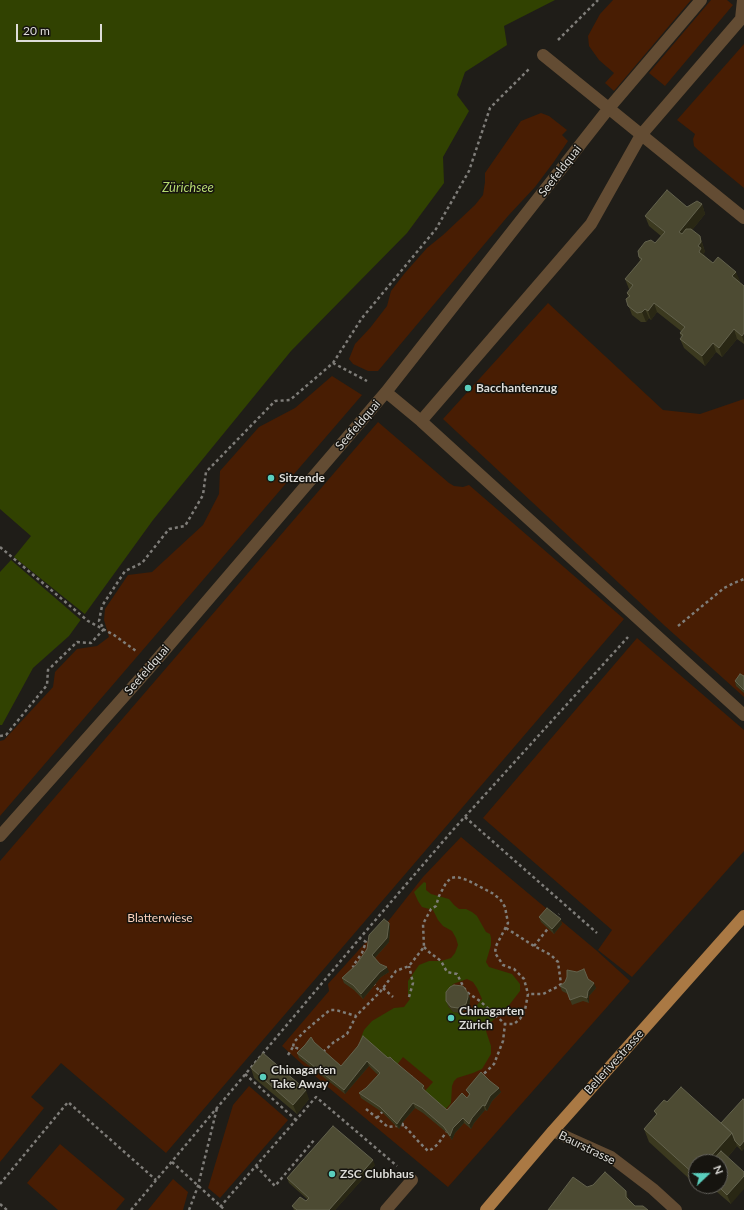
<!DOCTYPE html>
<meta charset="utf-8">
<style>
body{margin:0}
#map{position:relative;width:744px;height:1210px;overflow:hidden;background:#1f1d18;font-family:Lato,sans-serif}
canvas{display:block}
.north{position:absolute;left:688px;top:1154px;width:40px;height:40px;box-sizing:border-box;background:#16140f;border:1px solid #66645f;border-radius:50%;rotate:68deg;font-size:11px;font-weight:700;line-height:16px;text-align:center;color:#dddcd8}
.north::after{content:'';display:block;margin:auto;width:14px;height:18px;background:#5acebd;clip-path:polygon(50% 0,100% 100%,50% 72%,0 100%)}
.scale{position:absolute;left:16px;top:24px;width:86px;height:18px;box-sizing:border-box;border:2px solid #dddcd8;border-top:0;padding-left:5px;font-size:12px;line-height:14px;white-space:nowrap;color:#dddcd8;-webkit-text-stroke:3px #16140f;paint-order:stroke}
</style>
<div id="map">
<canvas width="744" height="1210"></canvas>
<div class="north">N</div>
<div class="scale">20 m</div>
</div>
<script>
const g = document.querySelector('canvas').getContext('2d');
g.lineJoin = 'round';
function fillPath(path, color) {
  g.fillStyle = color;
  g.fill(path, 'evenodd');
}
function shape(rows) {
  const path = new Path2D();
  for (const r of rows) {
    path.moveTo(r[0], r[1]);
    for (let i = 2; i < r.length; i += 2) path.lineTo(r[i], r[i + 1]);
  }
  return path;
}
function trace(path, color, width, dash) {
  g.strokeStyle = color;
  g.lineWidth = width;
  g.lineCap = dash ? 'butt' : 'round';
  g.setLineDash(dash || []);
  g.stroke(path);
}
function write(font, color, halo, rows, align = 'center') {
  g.font = font + ' Lato,sans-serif';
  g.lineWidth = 3;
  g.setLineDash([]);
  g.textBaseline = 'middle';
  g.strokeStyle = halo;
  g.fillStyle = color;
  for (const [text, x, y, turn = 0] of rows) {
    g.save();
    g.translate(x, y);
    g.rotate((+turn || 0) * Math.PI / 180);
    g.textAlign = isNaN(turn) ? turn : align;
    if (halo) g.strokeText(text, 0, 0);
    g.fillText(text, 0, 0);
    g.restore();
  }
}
fillPath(shape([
 [613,0,691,0,614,91,605,83,614,73,599,60,589,46,588,36,600,14],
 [711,0,727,0,733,5,665,86,649,73],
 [744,44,744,188,698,150,694,146,693,139,695,134,677,120],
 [541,113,549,116,567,130,562,135,568,141,553,163,535,187,508,216,378,371,368,371,353,364,349,359,355,344,370,328,387,306,391,291,404,274,427,248,443,235,475,205,483,195,485,182,485,173,521,121],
 [548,303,663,410,700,414,744,399,744,697,665,626,443,419],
 [332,376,362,395,0,816,0,741,4,740,53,687,55,672,77,649,97,646,109,637,104,620,105,609,128,575,152,572,203,525,219,494,220,471,259,427,295,408],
 [378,422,449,483,454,486,463,487,469,485,624,619,166,1153,61,1063,31,1097,44,1108,0,1162,0,861],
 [637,638,744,730,744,851,632,977,598,950,612,930,483,818],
 [461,837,596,950,630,981,448,1187,323,1083,282,1046,329,991,328,984,366,942,371,940,386,924,423,877],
 [249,1086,288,1120,220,1198,208,1188,233,1105],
 [60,1144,125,1199,116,1210,58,1210,27,1183],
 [173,1179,188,1192,183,1210,148,1210]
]), '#481d03');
fillPath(shape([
 [0,0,555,0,504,26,507,45,465,72,457,95,469,111,443,157,444,183,407,233,291,351,153,520,69,636,33,668,2,725,0,725],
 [424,882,426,883,426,890,431,894,449,899,454,905,459,909,466,909,472,912,477,916,486,932,490,934,491,938,491,945,486,962,489,967,512,974,520,984,520,991,510,1004,487,1026,486,1031,491,1046,491,1054,482,1069,473,1073,457,1078,454,1081,452,1086,451,1103,445,1110,425,1091,433,1082,403,1057,396,1066,360,1044,360,1040,364,1030,372,1021,394,1008,404,1007,410,999,408,995,408,981,419,965,429,961,441,961,451,958,455,953,458,945,456,938,452,931,443,926,438,920,433,910,422,907,418,901,414,892],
 [467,979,473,982,477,988,482,999,477,1005,466,1013,453,1012,448,1006,450,994,453,984]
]), '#314201');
fillPath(shape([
 [0,509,31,536,14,557,86,615,82,621,11,560,0,572]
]), '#1f1d18');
trace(shape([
 [558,40,598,0],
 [333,363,362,318,436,229,469,171,490,108,529,69],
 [0,547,88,621,114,635,136,651],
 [678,626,724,588,734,583,744,579],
 [0,736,6,735,47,685,48,670,77,642,91,643,104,629,99,621,102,606,125,571,142,563,169,529,185,526,203,495,206,472,275,401,290,400,333,363,367,381],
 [465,817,597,933],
 [555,919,559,914],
 [506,928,534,946,551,955,558,962,561,984,557,987,543,994,528,994],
 [534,946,550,926],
 [424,947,429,952,441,961,447,972,457,974,464,988,468,993,480,1001,505,1024],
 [355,968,353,966,362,953,366,942,360,938],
 [373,983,380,992],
 [383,988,393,997],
 [409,997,413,983,409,966],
 [304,1050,293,1047,294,1042,306,1030,325,1014,330,1010,336,1010,356,1016],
 [323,1052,334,1042,347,1034,356,1016,380,992,396,971,409,966,424,947,423,924,431,909,436,906,439,896,446,883,451,878,457,877,467,880,492,893,500,899,505,907,508,923,496,946,495,953,503,965,514,969,524,979,528,994,525,1010,520,1019,514,1024,505,1024,503,1041,494,1064,487,1071,481,1076],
 [288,1055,293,1047],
 [245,1074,296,1120],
 [410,1078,413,1073],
 [366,1109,388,1127,404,1125],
 [377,1118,383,1111],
 [401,1122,418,1141,428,1151,432,1149,438,1144,447,1131],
 [172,1162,225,1210],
 [256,1166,275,1186,315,1139],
 [0,1184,68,1102,156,1180],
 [0,1204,7,1210],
 [220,1207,316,1097,397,1166],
 [131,1210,360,938,452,831,628,637],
 [189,1210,198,1186,217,1108]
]), '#7f7d79', 2.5, [3, 3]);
trace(shape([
 [543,55,744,218],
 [386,392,421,421,744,715],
 [421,421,591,224,641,135,741,19,743,0],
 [0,836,153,664,386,392,609,108,701,0],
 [553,1131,611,1157,653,1189,676,1210],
 [386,1210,412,1180]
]), '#634c33', 12);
trace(shape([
 [486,1210,553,1131,744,916]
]), '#aa7944', 12);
fillPath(shape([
 [702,204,705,214,692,230,700,236,705,252,703,253,705,256,713,263,740,281,739,282,744,286,744,344,737,339,722,357,716,352,705,366,684,348,680,339,681,338,680,333,681,331,657,312,651,320,649,318,646,322,641,322,632,315,626,299,628,297,627,293,630,289,629,289,625,279,640,261,639,257,655,243,661,236,649,226,645,216,687,207],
 [744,676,744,693,736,686,735,681],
 [539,917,562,924,554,934,541,922],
 [389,923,390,928,389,942,375,958,380,964,389,972,381,977,363,999,354,990,344,983,342,978,356,965],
 [588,979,596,988,589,996,589,1003,583,1001,572,1005,568,994,562,991,560,986],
 [470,998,470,1002,468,1008,460,1013,453,1012,448,1006,446,1001],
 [314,1042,341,1066,388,1058,424,1086,425,1091,447,1110,467,1098,469,1095,466,1090,490,1081,501,1092,492,1101,487,1111,485,1110,474,1123,471,1129,464,1123,455,1133,452,1140,446,1132,423,1113,415,1108,402,1123,399,1129,382,1112,361,1098,359,1093,366,1088,378,1075,369,1066,345,1094,299,1058,297,1053],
 [251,1068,309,1099,297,1114,254,1078],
 [744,1100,744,1148,742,1151,737,1146,728,1157,731,1204,710,1186,720,1186,696,1162,696,1185,649,1142,644,1129,656,1115,654,1111,667,1102,721,1123],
 [375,1165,335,1210,294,1210,292,1206,306,1201,307,1199,289,1183,287,1178]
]), '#3b391f');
fillPath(shape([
 [702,204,705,214,683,241,679,232],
 [700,236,703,246,705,252,703,253,705,258,699,252,698,246],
 [736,272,740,281,736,286,732,276],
 [654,303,657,312,651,320,648,311],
 [645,309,649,318,646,322,642,312],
 [734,329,737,339,722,357,719,348],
 [744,333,744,342,742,336],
 [713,343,716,352,705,366,702,356],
 [561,919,562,924,554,934,552,929],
 [389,923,390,928,389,942,373,960,372,955],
 [387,967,389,972,381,977,363,999,361,994,380,972],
 [594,983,596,988,589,996,589,1003,587,998,588,991],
 [468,993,470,998,470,1002,468,1008,466,1004],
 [367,1061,369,1066,345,1094,344,1090],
 [499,1088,501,1092,492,1101,487,1111,485,1106,490,1096],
 [306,1090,309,1099,297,1114,293,1105],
 [413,1103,415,1108,402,1123,399,1129,397,1124,401,1118],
 [483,1105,485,1110,474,1123,471,1129,469,1124,472,1118],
 [463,1118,464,1123,455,1133,452,1140,450,1136,453,1128],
 [732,1133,737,1146,720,1166,720,1162,706,1162],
 [744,1141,744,1148,742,1151,740,1146],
 [373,1160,375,1165,335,1210,329,1210],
 [744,1176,744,1189,731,1204,727,1195],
 [626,1191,633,1210,626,1197]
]), '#292714');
const building = shape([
 [667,190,687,207,697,201,702,204,679,232,682,234,686,229,691,229,700,236,701,242,698,246,701,248,699,252,713,263,718,257,736,272,732,276,744,286,744,333,742,336,734,329,719,348,713,343,702,356,680,339,683,335,680,333,685,327,654,303,648,311,645,309,642,312,637,313,628,306,626,299,630,296,627,293,633,285,625,279,642,259,639,257,638,251,645,242,651,240,655,243,665,232,645,216,667,190],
 [740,674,744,676,744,690,735,681,740,674],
 [547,908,561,919,552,929,539,917,547,908],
 [384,919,389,923,387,938,372,955,380,964,387,967,380,972,361,994,353,985,342,978,356,965,367,949,369,935,384,919],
 [584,969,588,979,594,983,588,991,587,998,581,996,570,1000,566,989,560,986,565,982,567,977,567,970,577,972,584,969],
 [454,985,463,986,468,993,468,997,466,1004,458,1008,451,1007,446,1001,446,992,450,987,454,985],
 [363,1036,388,1058,390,1057,394,1061,424,1086,422,1088,447,1110,462,1093,467,1098,470,1094,466,1090,481,1072,490,1081,499,1088,490,1096,485,1106,483,1105,472,1118,469,1124,463,1118,453,1128,450,1136,444,1127,422,1108,413,1103,401,1118,397,1124,380,1107,359,1093,366,1088,380,1073,367,1061,344,1090,297,1053,305,1045,311,1037,314,1042,341,1066,358,1046,363,1036],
 [263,1053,306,1090,293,1105,251,1068,263,1053],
 [681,1087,732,1133,706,1162,696,1162,696,1173,695,1175,644,1129,657,1114,654,1111,664,1100,667,1102,681,1087],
 [743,1099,744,1100,744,1141,740,1146,735,1141,732,1133,721,1123,743,1099],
 [333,1126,373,1160,329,1210,297,1210,292,1206,300,1197,306,1201,309,1198,287,1178,333,1126],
 [721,1151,744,1172,744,1176,727,1195,718,1186,720,1186,720,1162,711,1162,721,1151],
 [605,1172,626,1191,626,1197,635,1206,643,1206,648,1210,548,1210,573,1177,587,1187,593,1185,605,1172]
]);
fillPath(building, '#4d4b33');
trace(building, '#63624d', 1);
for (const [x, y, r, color] of [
 [468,388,4,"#5acebd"],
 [271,478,4,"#5acebd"],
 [451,1018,4,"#5acebd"],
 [263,1077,4,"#5acebd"],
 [332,1174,4,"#5acebd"]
]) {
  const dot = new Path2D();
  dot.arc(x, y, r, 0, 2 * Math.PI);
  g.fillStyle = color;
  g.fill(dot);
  trace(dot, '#16140f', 1.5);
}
write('12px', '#dddcd8', '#16140f', [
 ["Seefeldquai",560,171,-52],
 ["Seefeldquai",358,425,-49],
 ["Seefeldquai",147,670,-49],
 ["Bellerivestrasse",614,1062,-48],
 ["Baurstrasse",587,1148,26]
]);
write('bold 12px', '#dddcd8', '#16140f', [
 ["Bacchantenzug",476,388],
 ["Sitzende",279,478],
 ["Chinagarten",459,1011],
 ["Zürich",459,1025],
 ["Chinagarten",271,1070],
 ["Take Away",271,1084],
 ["ZSC Clubhaus",340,1174]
], 'left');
write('12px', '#fcd2bd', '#16140f', [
 ["Blatterwiese",160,918]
]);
write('italic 13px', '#b4d86f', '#16140f', [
 ["Zürichsee",188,188]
]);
</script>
